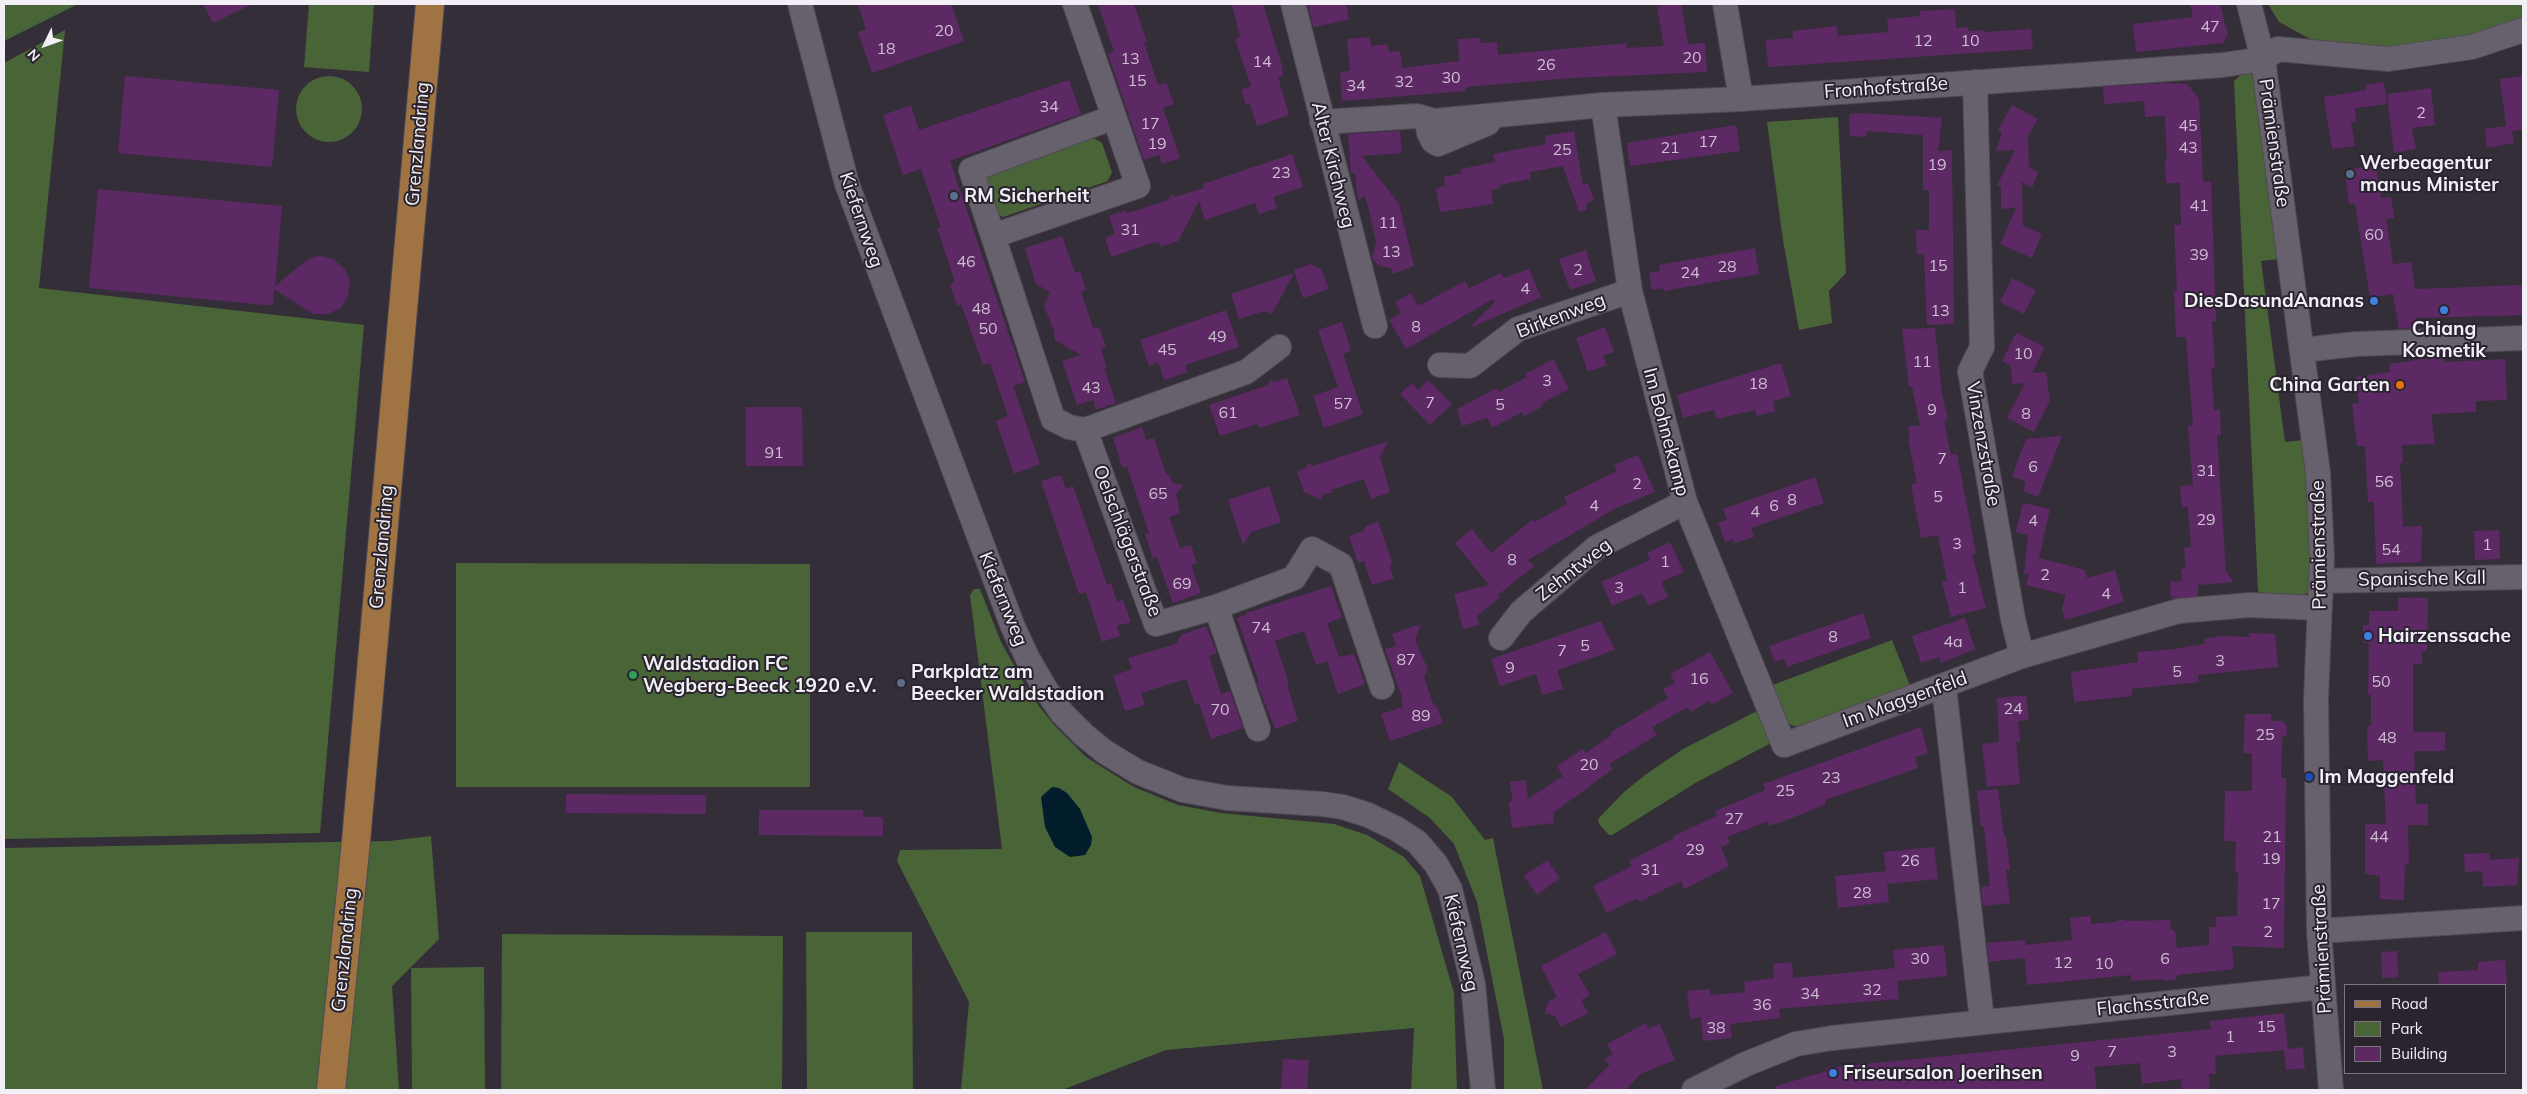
<!DOCTYPE html>
<meta charset="utf-8">
<style>
body{margin:0}
#map{position:relative;width:2527px;height:1094px;overflow:hidden;background:#342e39;font-family:Mulish,sans-serif}
canvas{display:block}
.frame{position:absolute;inset:0;border:5px solid #f3eff6;pointer-events:none}
.legend{position:absolute;left:2344px;top:984px;width:162px;height:90px;box-sizing:border-box;background:#2a242f;border:1px solid #7a757f;margin:0;padding:6px 9px;list-style:none;font-size:15px;color:#f3eff6}
.legend li{display:flex;align-items:center;gap:10px;height:25px}
.legend b{width:25px;border:1px solid #7a757f}
.north{position:absolute;left:20px;top:20px;width:50px;height:50px;-webkit-text-stroke:4px #2a242f;paint-order:stroke;rotate:228deg;font-size:14px;font-weight:700;line-height:20px;text-align:center;color:#f3eff6}
.north::after{content:'';display:block;margin:auto;width:18px;height:22px;background:#f3eff6;clip-path:polygon(50% 0,100% 100%,50% 72%,0 100%)}
</style>
<div id="map">
<canvas width="2527" height="1094"></canvas>
<div class="frame"></div>
<ul class="legend">
<li><b style="height:6px;background:#9f7342"></b>Road</li>
<li><b style="height:14px;background:#496437"></b>Park</li>
<li><b style="height:14px;background:#5d2965"></b>Building</li>
</ul>
<div class="north">N</div>
</div>
<script>
const g = document.querySelector('canvas').getContext('2d');
g.lineJoin = 'round';
function fillPath(path, color) {
  g.fillStyle = color;
  g.fill(path, 'evenodd');
}
function shape(rows) {
  const path = new Path2D();
  for (const r of rows) {
    if (r.length === 3) {
      path.moveTo(r[0] + r[2], r[1]);
      path.arc(r[0], r[1], r[2], 0, 2 * Math.PI);
      continue;
    }
    path.moveTo(r[0], r[1]);
    for (let i = 2; i < r.length; i += 2) path.lineTo(r[i], r[i + 1]);
  }
  return path;
}
function trace(path, color, width, dash) {
  g.strokeStyle = color;
  g.lineWidth = width;
  g.lineCap = dash ? 'butt' : 'round';
  g.setLineDash(dash || []);
  g.stroke(path);
}
function write(font, color, halo, rows, align = 'center') {
  g.font = font + ' Mulish,sans-serif';
  g.lineWidth = 4;
  g.setLineDash([]);
  g.textBaseline = 'middle';
  g.strokeStyle = halo;
  g.fillStyle = color;
  for (const [text, x, y, turn = 0] of rows) {
    g.save();
    g.translate(x, y);
    g.rotate((+turn || 0) * Math.PI / 180);
    g.textAlign = isNaN(turn) ? turn : align;
    if (halo) g.strokeText(text, 0, 0);
    g.fillText(text, 0, 0);
    g.restore();
  }
}
fillPath(shape([
 [4,4,78,4,4,41],
 [309,4,374,4,369,72,304,67],
 [2268,4,2523,4,2523,18,2502,27,2394,52,2314,41,2279,22],
 [65,30,39,288,364,325,320,833,4,839,4,63],
 [2252,72,2280,259,2261,261,2285,442,2304,440,2314,584,2308,593,2301,595,2264,594,2258,591,2234,81,2242,74],
 [329,109,33],
 [1838,117,1846,273,1829,291,1832,323,1799,330,1783,240,1767,122],
 [1094,138,1102,143,1112,172,1108,181,1003,217,994,213,983,183,987,175],
 [456,563,810,564,810,787,456,787],
 [974,589,980,589,1001,642,1031,696,1054,725,1086,757,1134,787,1178,805,1221,813,1334,824,1367,835,1404,857,1420,876,1454,993,1457,1090,1411,1090,1414,1028,1166,1050,1062,1090,961,1090,969,1002,897,861,900,850,1002,849,970,595],
 [1892,640,1911,688,1799,727,1791,725,1787,720,1770,686],
 [1755,712,1762,714,1772,738,1769,744,1697,782,1612,835,1609,835,1599,824,1598,819,1624,792,1645,775,1683,749],
 [1399,762,1452,797,1485,840,1493,838,1543,1090,1504,1090,1504,1039,1477,902,1454,844,1430,818,1388,789],
 [431,836,439,939,392,986,399,1090,4,1090,4,848,389,841],
 [806,932,912,932,913,1090,807,1090],
 [502,934,783,936,782,1090,501,1090],
 [484,967,485,1090,412,1090,411,968]
]), '#496437');
fillPath(shape([
 [1052,787,1059,788,1067,793,1080,809,1092,837,1091,845,1085,855,1070,857,1055,847,1045,827,1041,797]
]), '#011c2b');
fillPath(shape([
 [203,4,253,4,213,23],
 [858,4,951,4,964,41,872,73,858,32,866,29],
 [1098,4,1134,4,1147,42,1144,43,1158,85,1166,83,1174,104,1163,108,1180,158,1162,164,1159,155,1144,160,1108,54,1114,52],
 [1232,4,1263,4,1282,66,1283,75,1278,77,1289,115,1257,126,1250,104,1246,105,1241,90,1251,86,1235,39,1240,37],
 [1308,4,1346,4,1349,20,1313,27],
 [1668,4,1681,4,1688,44,1705,43,1707,72,1572,78,1466,87,1466,91,1342,101,1340,72,1350,71,1347,39,1370,37,1371,46,1388,44,1389,52,1400,51,1402,68,1459,61,1458,39,1480,38,1481,43,1497,42,1498,55,1627,43,1627,48,1664,46,1657,6],
 [2190,4,2220,4,2228,35,2223,43,2136,52,2133,24,2193,17],
 [1955,9,1956,28,1968,27,1968,31,1983,30,1984,32,2031,29,2033,49,1768,67,1766,40,1793,38,1793,31,1837,26,1838,36,1888,32,1887,19,1920,16,1919,11],
 [125,76,279,90,272,167,118,153],
 [2523,76,2523,130,2512,131,2514,143,2487,148,2485,129,2506,126,2500,79],
 [1069,80,1081,114,950,161,1025,382,1013,386,1040,464,1014,474,996,421,1008,416,990,363,983,365,961,304,957,306,950,284,955,282,937,228,941,227,921,169,903,175,883,115,911,105,919,130],
 [2384,82,2387,104,2355,108,2356,122,2351,122,2355,146,2332,149,2324,97,2366,90,2365,85],
 [2165,83,2187,84,2199,99,2203,182,2211,181,2216,321,2212,321,2215,368,2211,368,2214,410,2220,409,2221,435,2217,435,2226,572,2234,582,2198,585,2198,596,2171,599,2170,582,2182,581,2181,569,2186,569,2184,548,2191,547,2188,507,2182,507,2180,486,2193,485,2188,426,2193,426,2186,337,2176,337,2174,291,2177,291,2174,225,2181,225,2180,183,2166,183,2165,159,2167,159,2165,116,2145,117,2144,101,2104,104,2103,87],
 [2431,88,2435,125,2412,128,2416,149,2394,153,2387,94],
 [2012,105,2038,119,2028,136,2029,167,2038,172,2032,188,2022,182,2023,226,2042,234,2032,258,2000,244,2016,208,2001,209,2001,187,1997,185,2015,150,1996,151,2002,132,1998,130],
 [1863,113,1942,118,1938,151,1952,150,1954,324,1927,325,1924,254,1917,254,1916,230,1929,230,1929,190,1923,190,1923,135,1867,131,1866,137,1850,136,1849,114],
 [1736,125,1740,151,1630,166,1627,143],
 [1400,131,1402,153,1362,156,1399,204,1414,266,1393,274,1391,268,1379,266,1372,258,1376,241,1365,195,1358,201,1355,173,1351,173,1348,134],
 [1574,131,1583,185,1588,183,1594,200,1586,204,1587,210,1579,212,1563,166,1530,172,1531,179,1499,185,1500,188,1491,190,1493,204,1440,212,1436,188,1445,186,1444,177,1462,173,1461,169,1495,162,1493,154,1546,144,1545,136],
 [1292,154,1303,187,1273,197,1277,208,1259,214,1255,203,1205,220,1199,201,1178,241,1161,247,1159,242,1149,244,1111,257,1105,238,1115,234,1109,216,1126,210,1126,213,1138,210,1168,200,1171,195,1175,197,1204,188,1203,184],
 [2376,165,2381,198,2391,197,2394,218,2386,219,2393,264,2411,262,2415,289,2523,285,2523,315,2416,318,2416,328,2399,329,2393,294,2370,298,2355,203,2349,204,2345,170],
 [98,189,282,206,275,286,310,258,320,256,333,259,344,268,350,281,348,296,341,308,328,314,313,314,274,289,273,305,265,305,89,288],
 [1062,236,1075,273,1080,271,1086,290,1081,292,1093,328,1099,327,1106,347,1101,349,1107,369,1104,367,1116,403,1096,410,1093,400,1077,405,1062,361,1081,355,1055,340,1054,331,1044,306,1050,292,1036,284,1025,248],
 [1755,248,1759,274,1664,291,1663,288,1652,290,1649,273,1660,271,1659,265],
 [1586,250,1596,281,1570,290,1559,259],
 [1311,264,1321,269,1329,289,1303,298,1294,270],
 [1529,269,1541,297,1472,327,1471,326,1495,302,1493,299,1406,349,1389,320,1401,313,1395,302,1411,293,1418,306,1465,281,1469,288,1501,273,1504,278],
 [1294,273,1272,314,1264,311,1239,319,1231,294],
 [2012,278,2036,290,2024,314,2000,302],
 [1226,310,1239,347,1185,365,1188,372,1164,380,1158,362,1149,366,1140,340],
 [1342,322,1351,351,1343,354,1363,414,1324,428,1313,396,1338,387,1318,330],
 [1605,327,1614,352,1603,356,1607,365,1588,372,1576,338],
 [1935,328,1942,394,1948,420,1944,421,1951,455,1957,454,1976,553,1972,554,1986,608,1951,617,1942,582,1947,581,1938,535,1921,538,1911,484,1917,483,1908,438,1910,437,1908,427,1920,425,1912,387,1909,387,1902,329],
 [2016,333,2045,347,2032,373,2046,372,2050,401,2034,432,2007,418,2025,383,2012,384,2011,366,2002,361],
 [2444,356,2444,362,2505,359,2507,400,2476,401,2476,412,2431,414,2435,444,2402,445,2403,463,2400,463,2403,527,2422,526,2421,562,2376,564,2374,502,2368,502,2365,446,2357,446,2352,404,2359,403,2356,377,2390,372,2389,364],
 [1553,359,1569,389,1542,403,1543,406,1534,411,1524,416,1522,412,1492,428,1487,418,1462,426,1457,409,1497,388,1499,392,1527,377,1525,374],
 [1781,363,1791,396,1773,401,1775,411,1757,416,1755,410,1717,419,1714,410,1683,418,1677,395],
 [1287,378,1300,415,1259,428,1257,424,1220,436,1209,405,1268,385,1270,380,1275,382],
 [1428,380,1452,404,1430,425,1400,394,1412,383,1418,390],
 [746,407,802,407,803,466,746,466],
 [1142,427,1146,440,1154,438,1166,475,1169,474,1172,483,1184,485,1176,494,1180,513,1169,517,1180,548,1191,545,1197,563,1191,565,1201,593,1173,603,1157,557,1153,558,1145,534,1149,533,1127,466,1122,467,1113,438],
 [2062,436,2038,497,2023,491,2026,482,2012,476,2026,439],
 [1388,441,1380,457,1390,492,1371,499,1364,479,1331,490,1332,492,1323,495,1321,500,1304,492,1297,471,1306,468,1308,463,1313,466],
 [1638,455,1655,492,1616,508,1528,560,1534,566,1498,595,1500,597,1477,616,1479,625,1463,629,1454,594,1489,585,1455,543,1472,529,1491,553,1533,519,1535,522,1567,504,1564,497,1617,471,1614,465],
 [1061,475,1066,489,1073,486,1107,585,1111,583,1117,602,1123,600,1131,622,1117,626,1120,636,1102,642,1086,592,1079,594,1041,481],
 [1815,477,1824,503,1751,528,1754,537,1735,543,1733,539,1725,542,1718,523,1727,520,1723,509],
 [1269,486,1281,522,1251,532,1243,545,1228,500],
 [2023,503,2050,509,2039,558,2085,570,2087,578,2115,570,2124,602,2065,620,2062,608,2066,595,2026,585,2029,574,2024,574,2028,535,2016,532],
 [1378,521,1392,562,1390,567,1394,578,1372,585,1364,561,1358,563,1349,536,1363,531,1366,526],
 [2499,530,2500,559,2475,560,2474,531],
 [1670,542,1684,572,1661,582,1668,597,1648,606,1642,593,1612,606,1601,582,1650,560,1647,553],
 [1331,586,1342,618,1327,623,1339,657,1354,654,1365,684,1338,694,1327,661,1316,665,1304,631,1275,641,1289,684,1287,685,1298,721,1275,729,1257,683,1259,682,1237,618,1246,615,1246,613],
 [2398,598,2428,598,2427,651,2422,651,2422,664,2413,664,2413,732,2445,732,2445,751,2414,751,2416,804,2428,804,2428,825,2408,825,2409,863,2405,864,2404,900,2380,899,2380,876,2365,874,2365,824,2386,824,2383,760,2368,761,2367,726,2371,726,2371,695,2368,695,2369,643,2363,643,2363,625,2369,625,2369,611,2398,611],
 [1863,613,1871,638,1787,667,1784,659,1775,662,1769,646],
 [1965,618,1975,649,1941,663,1939,657,1921,663,1912,636],
 [1601,621,1615,650,1557,670,1563,689,1542,695,1536,674,1500,686,1491,659],
 [1421,624,1415,640,1428,669,1424,677,1434,706,1436,705,1443,723,1390,741,1381,714,1403,707,1401,701,1403,700,1385,649,1396,646,1392,634],
 [1206,626,1217,653,1209,656,1221,694,1230,691,1243,728,1211,739,1199,703,1195,704,1186,679,1141,693,1145,705,1125,711,1113,676,1132,669,1128,658,1176,644,1181,635],
 [2249,633,2275,634,2278,667,2198,675,2199,682,2132,689,2132,696,2074,702,2071,672,2138,662,2137,652,2175,649,2205,644,2204,639,2221,636,2249,637],
 [1710,652,1733,693,1711,705,1709,701,1690,712,1688,707,1652,727,1657,735,1609,764,1613,769,1553,813,1554,823,1512,828,1509,802,1513,801,1510,782,1526,780,1528,799,1563,776,1557,766,1583,749,1586,753,1612,735,1610,733,1668,698,1663,689,1675,683,1670,674],
 [2026,695,2029,720,2018,721,2020,741,2016,742,2020,784,1987,787,1982,744,1999,742,1997,698],
 [2245,714,2271,714,2271,721,2282,721,2287,726,2287,734,2282,738,2281,778,2286,778,2284,948,2232,946,2234,969,2178,975,2175,980,2166,981,2164,979,2131,981,2131,975,2027,985,2025,958,1989,962,1987,943,2025,940,2025,945,2072,940,2070,918,2091,916,2091,924,2114,922,2123,919,2126,921,2170,920,2171,929,2175,931,2177,948,2209,945,2209,927,2216,927,2216,917,2237,916,2238,872,2235,872,2236,841,2224,841,2225,791,2252,791,2252,753,2243,753],
 [1921,727,1928,753,1915,757,1918,768,1825,800,1826,804,1792,818,1769,826,1768,821,1727,837,1730,843,1721,847,1729,866,1684,889,1681,881,1639,902,1638,899,1629,902,1607,913,1593,886,1632,866,1629,861,1674,838,1673,836,1717,816,1715,811,1765,790,1763,784],
 [1998,789,2004,837,2006,837,2010,870,2006,870,2010,903,1983,906,1981,887,1990,886,1984,827,1981,827,1977,791],
 [566,794,706,795,706,814,566,813],
 [759,810,863,810,863,817,883,817,883,836,759,835],
 [1934,847,1938,879,1887,884,1884,852],
 [2489,853,2489,860,2519,858,2517,885,2483,887,2482,871,2465,872,2464,854],
 [1547,860,1560,878,1537,895,1524,876],
 [1886,871,1889,902,1838,908,1835,876],
 [1606,932,1617,954,1578,974,1590,995,1581,1000,1588,1013,1561,1027,1555,1016,1545,1013,1548,1002,1557,997,1541,966],
 [1944,945,1947,976,1897,981,1899,999,1779,1009,1780,1018,1730,1024,1732,1038,1703,1041,1701,1017,1690,1019,1687,991,1710,989,1710,995,1745,992,1744,982,1774,978,1773,964,1792,962,1793,978,1845,973,1895,968,1893,950],
 [2397,951,2398,977,2382,978,2381,952],
 [2505,960,2507,985,2439,985,2438,972,2478,970,2478,962],
 [2284,1013,2288,1049,2303,1047,2305,1068,2286,1070,2284,1050,2215,1056,2216,1074,2209,1074,2210,1090,2182,1090,2181,1079,2142,1084,2140,1063,2094,1067,2097,1090,1776,1090,1776,1086,1827,1071,1826,1068,2211,1029,2210,1021],
 [1646,1023,1648,1029,1660,1024,1675,1060,1640,1074,1626,1090,1585,1090,1610,1064,1604,1059,1613,1054,1607,1044],
 [1283,1059,1309,1060,1307,1090,1281,1090]
]), '#5d2965');
const minor = shape([
 [800,4,847,184,1013,627,1028,659,1046,690,1062,713,1084,735,1105,752,1138,772,1183,790,1227,798,1322,804,1343,807,1368,815,1397,829,1417,842,1436,864,1450,889,1473,984,1483,1090],
 [1075,4,1138,186,993,236,971,170,1114,117],
 [1293,4,1375,326],
 [1725,4,1741,99],
 [2249,4,2263,59,2318,473,2322,557,2316,698,2319,931,2331,1090],
 [1975,82,1982,347,1970,371,2013,619,2022,656],
 [1603,105,1630,291,1685,502,1784,745,2022,656,2179,611,2250,605,2320,608],
 [1434,121,1428,127,1429,133,1433,141,1438,144,1488,123],
 [1322,122,1417,116,1434,121,1603,105,1741,99,2223,65,2263,59,2278,49,2388,59,2472,47,2523,30],
 [993,236,1053,419,1069,427,1085,430,1246,372,1279,347],
 [2303,350,2356,344,2523,338],
 [1440,365,1470,366,1518,329,1630,291],
 [1085,430,1156,624,1216,607,1294,578,1312,549,1341,565,1382,687],
 [2321,581,2523,577],
 [1216,607,1258,729],
 [1501,638,1521,612,1597,547,1685,502],
 [1944,687,1982,1021],
 [2319,931,2523,918],
 [1694,1090,1746,1064,1796,1044,1832,1038,2323,987]
]);
const major = shape([
 [331,1090,356,841,430,4]
]);
trace(minor, '#4f4a53', 26);
trace(major, '#4f4a53', 30);
trace(minor, '#67616d', 24);
trace(major, '#9f7342', 28);
for (const [x, y, r, color] of [
 [2350,174,5,"#5c6f8a"],
 [954,196,5,"#5c6f8a"],
 [2374,301,5,"#3f7fe0"],
 [2444,310,5,"#3f7fe0"],
 [2400,385,5,"#e8710a"],
 [2368,636,5,"#3f7fe0"],
 [633,675,5,"#2e9e5b"],
 [901,683,5,"#5c6f8a"],
 [2309,777,5,"#1a4fb4"],
 [1833,1073,5,"#3f7fe0"]
]) {
  const dot = new Path2D();
  dot.arc(x, y, r, 0, 2 * Math.PI);
  g.fillStyle = color;
  g.fill(dot);
  trace(dot, '#2a242f', 2);
}
write('16px', '#cebed2', null, [
 ["47",2210,27],
 ["20",944,31],
 ["12",1923,41],
 ["10",1970,41],
 ["18",886,49],
 ["20",1692,58],
 ["13",1130,59],
 ["14",1262,62],
 ["26",1546,65],
 ["30",1451,78],
 ["15",1137,81],
 ["32",1404,82],
 ["34",1356,86],
 ["34",1049,107],
 ["2",2421,113],
 ["17",1150,124],
 ["45",2188,126],
 ["17",1708,142],
 ["19",1157,144],
 ["21",1670,148],
 ["43",2188,148],
 ["25",1562,150],
 ["19",1937,165],
 ["23",1281,173],
 ["41",2199,206],
 ["11",1388,223],
 ["31",1130,230],
 ["60",2374,235],
 ["13",1391,252],
 ["39",2199,255],
 ["46",966,262],
 ["15",1938,266],
 ["28",1727,267],
 ["2",1578,270],
 ["24",1690,273],
 ["4",1525,289],
 ["48",981,309],
 ["13",1940,311],
 ["8",1416,327],
 ["50",988,329],
 ["49",1217,337],
 ["45",1167,350],
 ["10",2023,354],
 ["11",1922,362],
 ["3",1547,381],
 ["18",1758,384],
 ["43",1091,388],
 ["7",1430,403],
 ["57",1343,404],
 ["5",1500,405],
 ["9",1932,410],
 ["61",1228,413],
 ["8",2026,414],
 ["91",774,453],
 ["7",1942,459],
 ["6",2033,467],
 ["31",2206,471],
 ["56",2384,482],
 ["2",1637,484],
 ["65",1158,494],
 ["5",1938,497],
 ["8",1792,500],
 ["4",1594,506],
 ["6",1774,506],
 ["4",1755,512],
 ["29",2206,520],
 ["4",2033,521],
 ["3",1957,544],
 ["1",2487,545],
 ["54",2391,550],
 ["8",1512,560],
 ["1",1665,562],
 ["2",2045,575],
 ["69",1182,584],
 ["3",1619,588],
 ["1",1962,588],
 ["4",2106,594],
 ["74",1261,628],
 ["8",1833,637],
 ["4a",1953,642],
 ["5",1585,646],
 ["7",1562,651],
 ["87",1406,660],
 ["3",2220,661],
 ["9",1510,668],
 ["5",2177,672],
 ["16",1699,679],
 ["50",2381,682],
 ["24",2013,709],
 ["70",1220,710],
 ["89",1421,716],
 ["25",2265,735],
 ["48",2387,738],
 ["20",1589,765],
 ["23",1831,778],
 ["25",1785,791],
 ["27",1734,819],
 ["21",2272,837],
 ["44",2379,837],
 ["29",1695,850],
 ["19",2271,859],
 ["26",1910,861],
 ["31",1650,870],
 ["28",1862,893],
 ["17",2271,904],
 ["2",2268,932],
 ["30",1920,959],
 ["6",2165,959],
 ["12",2063,963],
 ["10",2104,964],
 ["32",1872,990],
 ["34",1810,994],
 ["36",1762,1005],
 ["15",2266,1027],
 ["38",1716,1028],
 ["1",2230,1037],
 ["7",2112,1052],
 ["3",2172,1052],
 ["9",2075,1056]
]);
write('19px', '#f3eff6', '#2a242f', [
 ["Fronhofstraße",1886,88,-4],
 ["Prämienstraße",2274,143,82],
 ["Grenzlandring",418,144,-85],
 ["Alter Kirchweg",1333,165,76],
 ["Kiefernweg",861,220,71],
 ["Birkenweg",1561,316,-21],
 ["Im Bohnekamp",1666,432,75],
 ["Vinzenzstraße",1983,444,80],
 ["Oelschlägerstraße",1127,541,69],
 ["Prämienstraße",2319,545,-91],
 ["Grenzlandring",382,547,-85],
 ["Zehntweg",1574,570,-38],
 ["Spanische Kall",2422,579,-1],
 ["Kiefernweg",1003,599,68],
 ["Im Maggenfeld",1905,700,-20],
 ["Kiefernweg",1461,943,77],
 ["Prämienstraße",2322,949,-93],
 ["Grenzlandring",345,950,-84],
 ["Flachsstraße",2153,1004,-6]
]);
write('bold 19px', '#f3eff6', '#2a242f', [
 ["Werbeagentur",2360,163],
 ["manus Minister",2360,185],
 ["RM Sicherheit",964,196],
 ["DiesDasundAnanas",2364,301,"right"],
 ["Chiang",2444,329,"center"],
 ["Kosmetik",2444,351,"center"],
 ["China Garten",2390,385,"right"],
 ["Hairzenssache",2378,636],
 ["Waldstadion FC",643,664],
 ["Wegberg-Beeck 1920 e.V.",643,686],
 ["Parkplatz am",911,672],
 ["Beecker Waldstadion",911,694],
 ["Im Maggenfeld",2319,777],
 ["Friseursalon Joerihsen",1843,1073]
], 'left');
</script>
